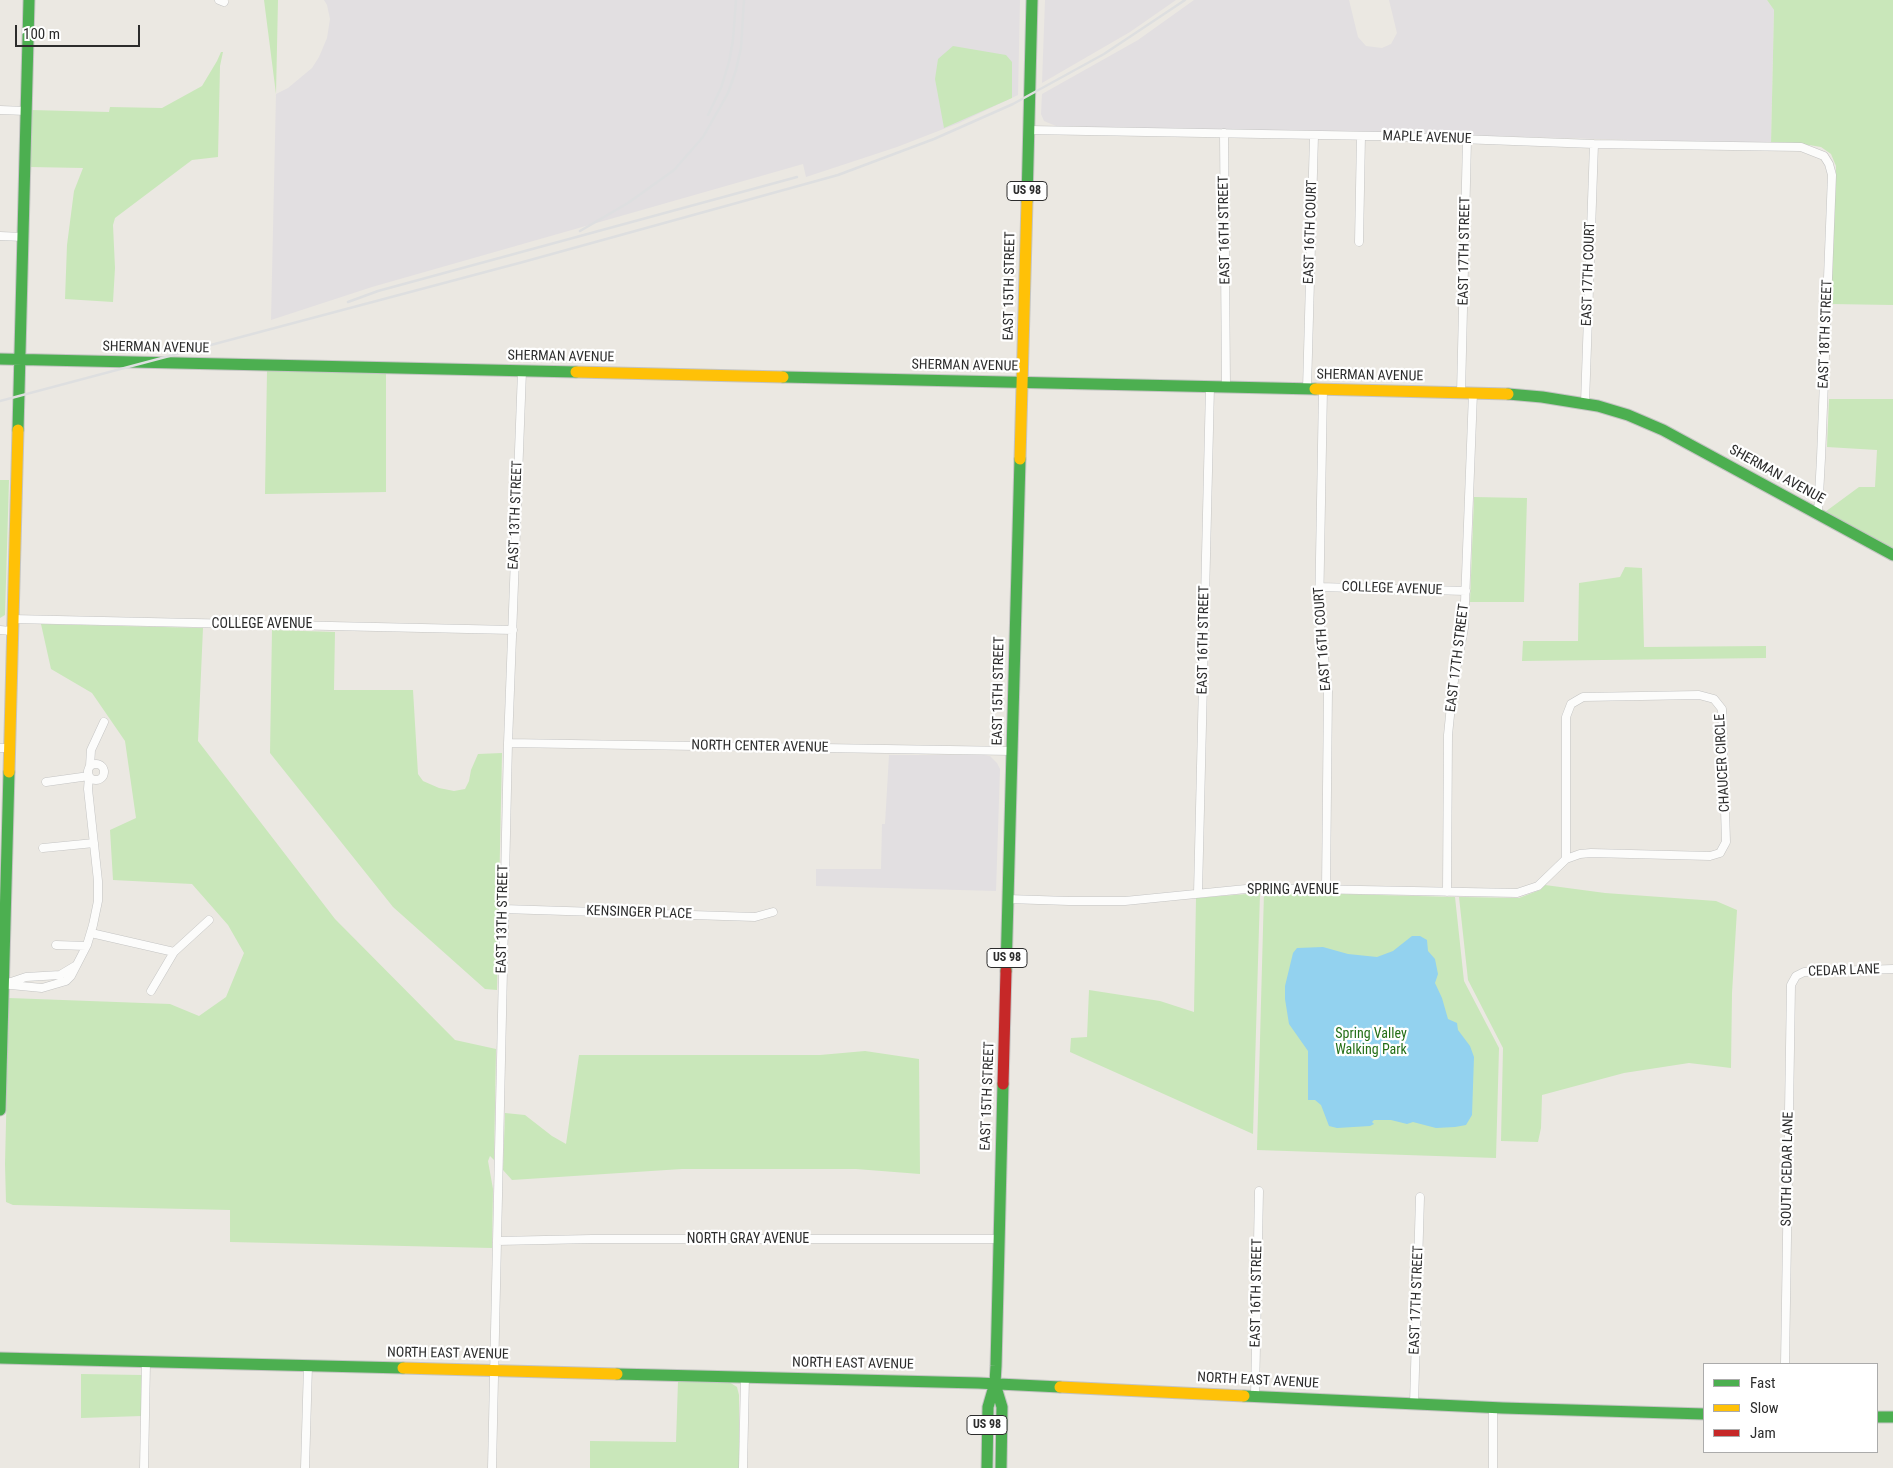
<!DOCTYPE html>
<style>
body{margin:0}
#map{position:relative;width:1893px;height:1468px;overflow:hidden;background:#ebe8e2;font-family:"Roboto Condensed",sans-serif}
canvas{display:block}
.legend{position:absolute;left:1703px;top:1363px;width:175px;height:90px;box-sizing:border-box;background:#fff;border:1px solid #ababab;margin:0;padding:6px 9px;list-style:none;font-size:15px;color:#2c2c2c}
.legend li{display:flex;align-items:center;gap:10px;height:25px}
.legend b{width:25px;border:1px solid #ababab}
.scale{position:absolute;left:15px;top:25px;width:125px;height:22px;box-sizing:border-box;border:2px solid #2c2c2c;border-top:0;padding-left:6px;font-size:15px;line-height:18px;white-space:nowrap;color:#2c2c2c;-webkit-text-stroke:4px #fff;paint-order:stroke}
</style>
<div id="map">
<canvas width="1893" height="1468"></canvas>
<ul class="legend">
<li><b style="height:6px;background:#4caf50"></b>Fast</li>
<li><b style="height:6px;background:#ffc107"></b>Slow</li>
<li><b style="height:6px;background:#c62828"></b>Jam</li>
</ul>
<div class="scale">100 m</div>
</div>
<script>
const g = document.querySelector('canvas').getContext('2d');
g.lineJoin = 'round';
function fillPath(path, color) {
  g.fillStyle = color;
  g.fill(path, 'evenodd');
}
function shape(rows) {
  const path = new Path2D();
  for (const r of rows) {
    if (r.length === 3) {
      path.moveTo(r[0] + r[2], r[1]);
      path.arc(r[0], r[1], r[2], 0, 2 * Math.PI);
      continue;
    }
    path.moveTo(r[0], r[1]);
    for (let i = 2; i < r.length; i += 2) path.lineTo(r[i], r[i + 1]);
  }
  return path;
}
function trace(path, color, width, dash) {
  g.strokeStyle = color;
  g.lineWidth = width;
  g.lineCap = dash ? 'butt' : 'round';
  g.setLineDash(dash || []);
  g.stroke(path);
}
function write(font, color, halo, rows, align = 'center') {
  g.font = font + ' "Roboto Condensed",sans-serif';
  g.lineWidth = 4.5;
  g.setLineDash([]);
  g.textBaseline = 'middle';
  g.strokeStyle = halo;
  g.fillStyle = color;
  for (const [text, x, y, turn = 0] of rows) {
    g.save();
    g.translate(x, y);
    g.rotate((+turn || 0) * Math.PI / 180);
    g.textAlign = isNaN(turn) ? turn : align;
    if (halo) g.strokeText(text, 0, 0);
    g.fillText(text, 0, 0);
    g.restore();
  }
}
fillPath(shape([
 [324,0,1020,0,1018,95,959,123,897,147,806,177,803,164,372,287,271,320,276,94,288,88,312,68,319,57,327,38,330,19,327,5],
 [1045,0,1176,0,1130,32,1042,83],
 [1194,0,1349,0,1358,37,1366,46,1382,48,1391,44,1397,33,1389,0,1767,0,1774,10,1771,144,1492,136,1056,126,1044,121,1041,114,1042,94,1138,40],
 [889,755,984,755,990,756,997,763,1000,769,996,891,816,886,816,869,881,869,882,824,885,824]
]), '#e2dfe1');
fillPath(shape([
 [264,0,278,0,276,94],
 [1767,0,1893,0,1893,305,1830,304,1836,166,1831,154,1821,147,1809,145,1771,144,1774,10],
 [953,46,1006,55,1012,62,1012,98,944,128,935,79,938,59],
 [221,52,223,52,220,66,218,157,192,160,115,218,113,225,115,268,113,302,65,299,67,245,74,191,83,168,30,167,31,110,109,112,110,107,162,108,202,86,217,61],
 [267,371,386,371,386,492,265,494],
 [1829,399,1893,399,1893,550,1825,512,1859,487,1875,487,1877,450,1827,447],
 [0,480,9,480,5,615,0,618],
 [1474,497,1527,498,1524,602,1470,602],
 [1625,567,1642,568,1644,647,1766,646,1766,658,1522,661,1523,641,1578,641,1579,583,1620,577],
 [41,624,203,628,198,741,335,919,455,1040,496,1049,494,1160,490,1156,488,1161,493,1189,492,1248,230,1242,230,1210,13,1205,6,1202,5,1164,9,998,170,1004,199,1016,226,997,244,953,228,925,192,884,113,880,110,830,136,818,125,741,92,693,51,669],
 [272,630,335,632,334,690,413,690,418,774,423,781,439,788,454,791,465,789,469,781,471,770,478,754,502,753,497,990,485,989,393,907,270,753],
 [1545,885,1605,893,1716,901,1737,910,1732,993,1731,1068,1689,1063,1624,1073,1542,1095,1541,1128,1538,1142,1501,1141,1503,1048,1468,980,1459,897,1519,898,1540,890],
 [1264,892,1455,897,1464,981,1499,1048,1496,1158,1257,1150],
 [1260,893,1253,1134,1070,1052,1071,1038,1087,1037,1089,990,1160,1001,1194,1012,1196,898],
 [865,1051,919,1059,920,1174,856,1169,682,1169,512,1180,503,1170,505,1113,525,1115,552,1136,566,1144,579,1055,820,1055],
 [81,1374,142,1375,142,1416,81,1418],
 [678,1381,729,1382,737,1387,739,1395,739,1468,590,1468,590,1441,676,1442]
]), '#c9e7ba');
fillPath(shape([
 [1412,936,1420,936,1427,940,1428,951,1435,959,1438,974,1435,983,1442,998,1448,1019,1457,1023,1458,1030,1470,1046,1474,1057,1472,1115,1466,1125,1455,1127,1436,1128,1413,1122,1407,1124,1391,1120,1374,1120,1372,1122,1374,1124,1370,1126,1337,1128,1329,1126,1321,1105,1315,1100,1308,1100,1308,1051,1289,1024,1285,999,1285,986,1293,953,1297,948,1323,947,1348,954,1377,957,1393,951]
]), '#93d2ef');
const street = shape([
 [219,0,224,2],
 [0,110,26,111],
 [1029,130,1379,136,1594,144,1801,147,1824,156,1829,164,1832,175,1821,458,1818,514],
 [1224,133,1226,387],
 [0,236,23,237],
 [1359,242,1361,136],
 [1307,389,1314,136],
 [1323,389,1319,615,1328,690,1326,889],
 [1461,393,1467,140],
 [1585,403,1594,144],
 [1319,587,1466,591],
 [12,619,513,630],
 [0,630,11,631],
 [508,743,1012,751],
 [0,748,9,748],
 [96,772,8],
 [90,766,91,750,104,722],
 [43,848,94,843],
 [1447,892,1448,735,1453,686,1464,628,1473,393],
 [1198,893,1210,387],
 [1008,899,1069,901,1125,901,1256,888,1517,893,1538,886,1566,859,1580,854,1591,853,1710,856,1720,853,1726,842,1722,709,1714,699,1699,695,1583,697,1571,704,1566,717,1566,859],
 [503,909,755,917,773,912],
 [91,933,174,952,151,991],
 [56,945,86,946],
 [174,952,209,920],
 [0,984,42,988,66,981,71,976,87,945,93,925,98,901,98,881,88,789,89,776,46,782],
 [5,984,26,977,60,975,75,966],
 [497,1241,592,1239,999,1239],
 [1785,1364,1791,985,1796,976,1804,972,1893,969],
 [1255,1396,1259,1191],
 [1414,1404,1420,1197],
 [144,1468,146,1363],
 [305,1468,308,1366],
 [492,1468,508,743,522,371],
 [743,1468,745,1377],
 [1493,1468,1493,1408]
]);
const fast = shape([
 [1027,201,1032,0],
 [0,359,576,372],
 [783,377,1315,389],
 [1508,394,1542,397,1598,406,1628,415,1663,430,1893,555],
 [18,430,29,0],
 [1006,971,1020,459],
 [0,1110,9,772],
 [0,1358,403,1368],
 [617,1374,978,1383,1060,1387],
 [995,1384,1002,1407,1001,1468],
 [1244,1396,1503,1408,1704,1414],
 [1877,1417,1893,1417],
 [987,1468,988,1407,995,1383,996,1366,1003,1084]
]);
const slow = shape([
 [576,372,783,377],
 [1315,389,1508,394],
 [1020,459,1027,201],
 [9,772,18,430],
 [403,1368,617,1374],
 [1060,1387,1244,1396]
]);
const jam = shape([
 [1003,1084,1006,971]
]);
trace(street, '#c4c4c3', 9);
trace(fast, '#c4c4c3', 13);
trace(slow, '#c4c4c3', 13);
trace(jam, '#c4c4c3', 13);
trace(street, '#fcfcfb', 8);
trace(fast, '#4caf50', 11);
trace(slow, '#ffc107', 11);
trace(jam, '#c62828', 11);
trace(shape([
 [708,115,721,88,729,62,733,40,736,0],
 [580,231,628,203,674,170,703,137,728,93,736,70,741,48,744,0],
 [348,302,378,291,797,177],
 [0,401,523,262,838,175,934,139,1013,104,1104,54,1185,0]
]), '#dedfe0', 2.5);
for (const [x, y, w] of [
 [1027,191,40],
 [1007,958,40],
 [987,1425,40]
]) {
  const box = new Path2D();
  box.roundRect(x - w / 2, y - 9.5, w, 19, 4);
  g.fillStyle = '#fff';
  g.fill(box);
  trace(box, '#2c2c2c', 1);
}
write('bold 12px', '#2c2c2c', null, [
 ["US 98",1027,191],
 ["US 98",1007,958],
 ["US 98",987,1425]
]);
write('14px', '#2c2c2c', '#fff', [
 ["MAPLE AVENUE",1427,138,2],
 ["EAST 16TH STREET",1225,230,-91],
 ["EAST 16TH COURT",1311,232,-88],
 ["EAST 17TH STREET",1465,251,-89],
 ["EAST 17TH COURT",1589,274,-88],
 ["EAST 15TH STREET",1010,286,-89],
 ["EAST 18TH STREET",1826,334,-88],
 ["SHERMAN AVENUE",156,348,1],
 ["SHERMAN AVENUE",561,357,1],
 ["SHERMAN AVENUE",965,366,1],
 ["SHERMAN AVENUE",1370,376,1],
 ["SHERMAN AVENUE",1777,475,29],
 ["EAST 13TH STREET",516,515,-88],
 ["COLLEGE AVENUE",1392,589,2],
 ["COLLEGE AVENUE",262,624],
 ["EAST 16TH COURT",1323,639,-94],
 ["EAST 16TH STREET",1204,640,-89],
 ["EAST 17TH STREET",1458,658,-83],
 ["EAST 15TH STREET",999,691,-89],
 ["NORTH CENTER AVENUE",760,747,1],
 ["CHAUCER CIRCLE",1723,763,-93],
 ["SPRING AVENUE",1293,890],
 ["KENSINGER PLACE",639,913,2],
 ["EAST 13TH STREET",503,919,-89],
 ["CEDAR LANE",1844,971,-2],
 ["EAST 15TH STREET",988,1096,-88],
 ["SOUTH CEDAR LANE",1788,1169,-89],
 ["NORTH GRAY AVENUE",748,1239],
 ["EAST 16TH STREET",1257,1293,-89],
 ["EAST 17TH STREET",1417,1300,-88],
 ["NORTH EAST AVENUE",448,1354,1],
 ["NORTH EAST AVENUE",853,1364,1],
 ["NORTH EAST AVENUE",1258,1381,3]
]);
write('14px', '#246f17', '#fff', [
 ["Spring Valley",1371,1034],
 ["Walking Park",1371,1050]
]);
</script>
